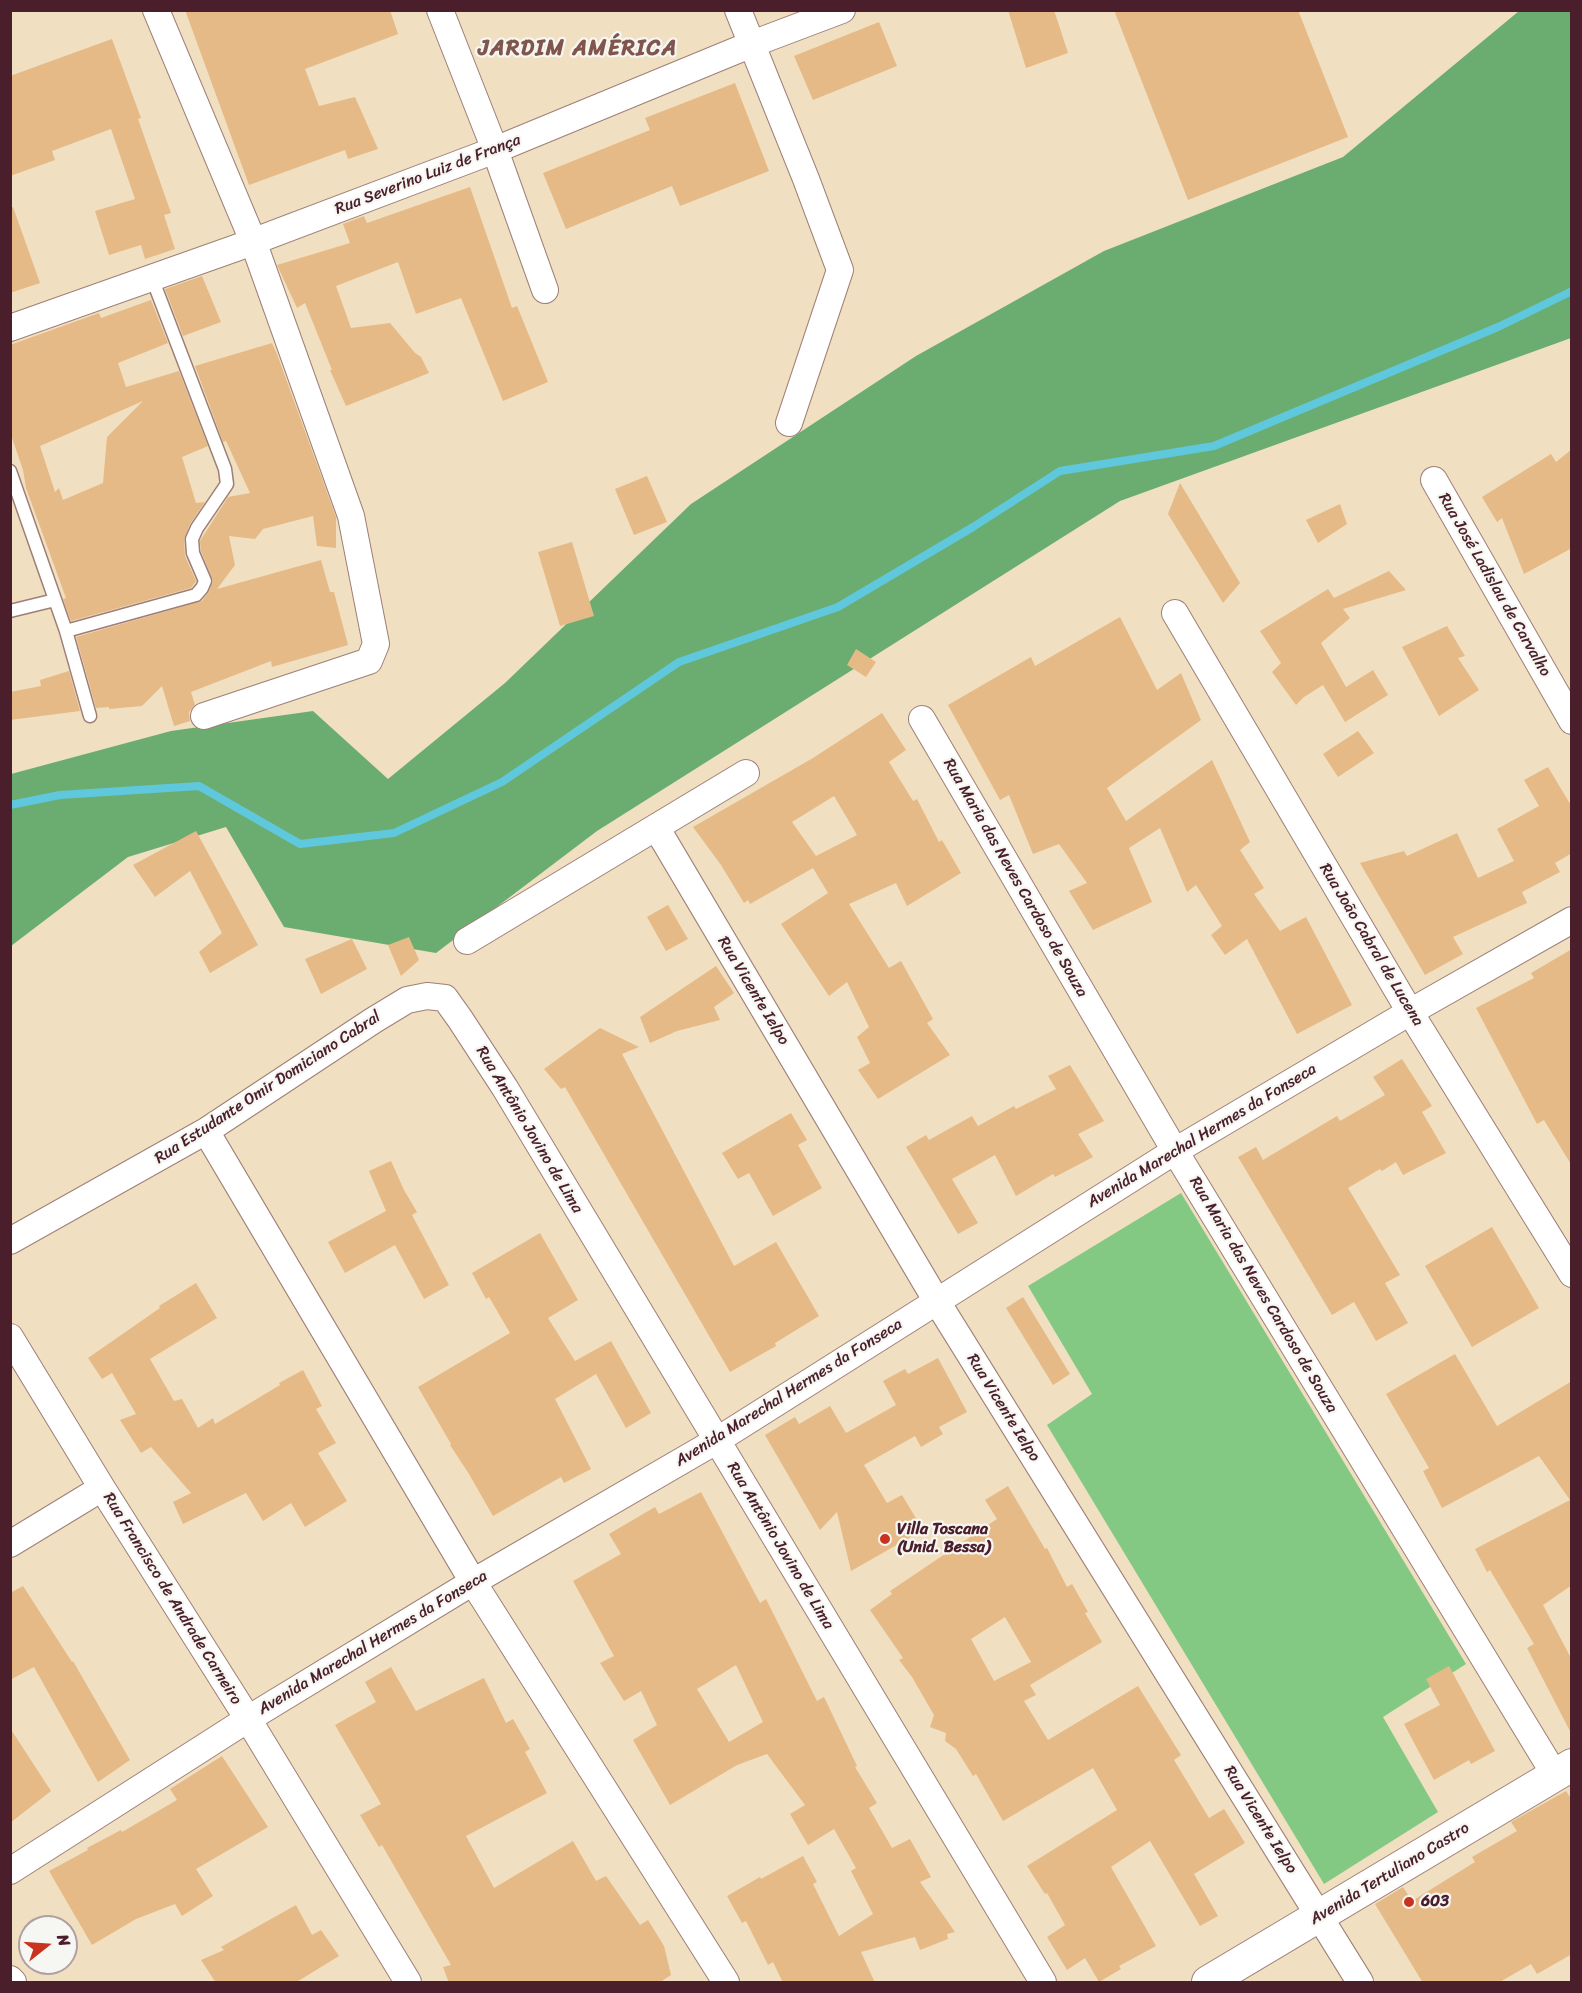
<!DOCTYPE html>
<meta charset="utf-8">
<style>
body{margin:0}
#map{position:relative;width:1582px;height:1993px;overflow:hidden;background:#f1dfc1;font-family:Sriracha,sans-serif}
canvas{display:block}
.frame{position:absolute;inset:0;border:12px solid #4a1f2b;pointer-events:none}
.north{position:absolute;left:18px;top:1915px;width:60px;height:60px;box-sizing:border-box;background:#f6f6f2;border:2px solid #b1a0a2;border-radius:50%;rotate:73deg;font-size:16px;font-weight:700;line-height:24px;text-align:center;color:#4a1f2b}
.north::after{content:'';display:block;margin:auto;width:21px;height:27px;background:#c8321e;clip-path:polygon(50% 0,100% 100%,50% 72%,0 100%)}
</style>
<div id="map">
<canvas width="1582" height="1993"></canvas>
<div class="frame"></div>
<div class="north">N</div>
</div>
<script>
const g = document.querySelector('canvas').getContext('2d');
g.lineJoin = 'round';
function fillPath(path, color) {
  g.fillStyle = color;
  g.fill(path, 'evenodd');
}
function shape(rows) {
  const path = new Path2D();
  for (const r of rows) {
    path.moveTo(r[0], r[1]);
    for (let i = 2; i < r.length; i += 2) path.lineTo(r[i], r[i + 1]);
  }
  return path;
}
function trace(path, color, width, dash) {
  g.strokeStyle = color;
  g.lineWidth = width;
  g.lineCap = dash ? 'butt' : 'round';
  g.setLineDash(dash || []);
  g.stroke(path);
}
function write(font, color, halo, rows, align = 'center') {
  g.font = font + ' Sriracha,sans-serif';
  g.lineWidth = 4.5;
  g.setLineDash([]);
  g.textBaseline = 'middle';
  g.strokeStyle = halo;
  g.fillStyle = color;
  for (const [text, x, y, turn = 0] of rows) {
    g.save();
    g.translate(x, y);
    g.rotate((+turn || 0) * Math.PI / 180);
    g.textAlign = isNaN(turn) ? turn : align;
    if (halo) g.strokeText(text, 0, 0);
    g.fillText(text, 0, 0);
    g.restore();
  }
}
fillPath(shape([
 [1181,1193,1466,1664,1383,1717,1438,1812,1324,1884,1047,1425,1092,1394,1028,1286]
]), '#84c983');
fillPath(shape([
 [1519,11,1571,11,1571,338,1120,501,597,831,436,953,284,927,226,827,128,857,11,946,11,774,171,731,313,711,388,779,505,683,691,504,916,356,1104,251,1343,157]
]), '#6bad71');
trace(shape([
 [10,805,60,795,199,786,300,844,394,833,502,782,679,662,838,607,973,527,1060,471,1214,446,1498,327,1572,291]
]), '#60c8dd', 8);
fillPath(shape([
 [185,10,390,10,398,34,305,69,319,106,355,97,378,149,348,159,345,150,249,185],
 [1008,10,1054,10,1068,53,1026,68],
 [1114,10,1298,10,1348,137,1188,200],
 [879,22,897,66,813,100,794,56],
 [112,39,141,118,138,119,171,213,164,215,175,249,145,259,141,245,109,255,95,211,135,199,111,129,52,151,55,160,10,176,10,76],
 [735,83,769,171,680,206,672,186,566,229,543,173,650,130,645,118],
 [470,187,512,308,517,306,548,382,503,401,461,298,416,314,398,262,336,286,351,328,390,323,415,353,421,357,429,373,346,406,330,370,332,370,305,303,297,308,277,265,350,243,343,224,364,216,367,223],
 [13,207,40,283,10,293,10,208],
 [202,276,221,322,183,336,165,289],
 [151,300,168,343,118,363,126,387,179,371,208,446,182,457,196,503,205,502,190,524,184,539,185,556,196,581,191,588,71,621,63,599,66,598,26,488,23,470,10,432,10,345,99,313,101,318],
 [143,401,107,437,103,483,63,500,59,488,55,492,40,446],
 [272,343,277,354,336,517,336,548,317,546,313,516,263,529,255,539,229,536,235,565,217,589,321,560,330,592,334,592,348,645,272,667,271,661,191,692,195,705,189,712,190,721,174,726,162,686,142,706,109,709,109,707,96,708,76,637,202,601,209,592,213,581,201,551,200,541,228,497,250,493,226,441,223,442,195,366],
 [1572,449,1572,548,1524,574,1502,518,1497,522,1482,497,1551,454,1556,462],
 [647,476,667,522,634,535,615,489],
 [1180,483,1240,583,1223,603,1168,514],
 [1340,504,1347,524,1318,543,1306,520],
 [572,542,594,616,560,626,538,552],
 [1389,571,1406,590,1343,609,1350,618,1321,643,1346,687,1373,670,1388,695,1345,722,1323,685,1304,697,1296,705,1272,672,1281,663,1260,631,1328,589,1334,598],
 [1120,617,1157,690,1181,673,1201,720,1107,788,1126,821,1212,760,1250,842,1240,850,1264,888,1254,894,1280,931,1306,917,1352,1005,1297,1034,1247,939,1225,955,1211,935,1222,926,1196,885,1187,892,1160,828,1129,848,1152,902,1093,930,1069,891,1087,883,1059,844,1033,854,1009,795,1000,800,948,705,1031,657,1035,666],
 [1447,626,1465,656,1458,658,1479,690,1439,716,1402,647],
 [856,649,876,662,866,677,847,665],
 [69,671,80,711,10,720,10,692,41,686,40,680],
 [882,713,906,750,889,762,913,801,917,799,939,842,942,840,961,873,907,906,896,883,849,904,889,968,901,961,933,1019,927,1023,950,1055,878,1099,858,1070,870,1063,857,1037,869,1027,847,982,829,996,781,924,828,893,813,868,750,904,748,900,744,903,721,865,693,827,813,758],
 [834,796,857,835,816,856,792,822],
 [1358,731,1374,753,1338,777,1323,754],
 [1548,767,1572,807,1572,853,1555,863,1560,872,1522,892,1527,903,1453,937,1463,954,1425,975,1360,863,1404,851,1407,856,1457,833,1478,878,1514,861,1497,829,1539,806,1524,780],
 [196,831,258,945,210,973,199,952,222,933,190,871,155,897,133,865],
 [668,905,688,939,666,951,647,917],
 [409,937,419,960,401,976,388,945],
 [352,939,367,969,321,994,305,959],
 [1572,949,1572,1166,1544,1120,1537,1124,1476,1008,1534,978,1531,973],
 [716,966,734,993,714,1007,720,1020,677,1031,650,1043,640,1017],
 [600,1028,639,1047,622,1054,734,1266,776,1242,819,1316,775,1343,776,1346,730,1372,565,1087,561,1089,544,1069],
 [1402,1059,1432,1106,1422,1112,1446,1153,1403,1175,1396,1162,1382,1171,1380,1169,1348,1188,1400,1275,1385,1283,1408,1323,1376,1341,1354,1302,1332,1315,1238,1157,1256,1147,1263,1160,1337,1116,1340,1121,1385,1095,1373,1077],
 [1070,1065,1104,1121,1078,1134,1093,1157,1055,1177,1053,1174,1016,1196,995,1155,952,1179,978,1223,958,1234,906,1147,926,1135,929,1140,972,1116,978,1126,1014,1106,1016,1109,1056,1089,1048,1076],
 [791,1113,807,1140,798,1145,822,1188,773,1216,749,1173,738,1179,722,1153],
 [391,1161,404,1190,417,1212,412,1215,449,1285,424,1299,395,1245,345,1273,328,1242,386,1211,369,1171],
 [1492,1227,1539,1308,1472,1347,1425,1266],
 [540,1233,578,1300,548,1318,575,1361,611,1341,651,1413,626,1428,596,1374,555,1399,591,1469,564,1483,561,1477,493,1516,469,1474,450,1445,451,1444,418,1387,510,1333,489,1297,486,1299,472,1273],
 [196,1283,217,1318,150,1359,174,1401,182,1399,198,1428,213,1418,215,1424,280,1385,279,1383,303,1370,322,1406,316,1409,336,1443,318,1453,347,1501,305,1527,291,1503,263,1521,246,1493,183,1524,173,1502,191,1493,151,1447,141,1453,120,1420,136,1414,112,1373,102,1379,88,1358,160,1308,159,1306],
 [1023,1297,1070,1374,1053,1385,1006,1308],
 [1455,1354,1497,1426,1572,1381,1572,1585,1543,1605,1572,1660,1572,1735,1527,1648,1534,1644,1490,1570,1487,1572,1475,1549,1570,1500,1539,1456,1442,1508,1423,1471,1429,1468,1386,1394],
 [938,1358,967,1412,939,1427,943,1434,921,1447,915,1436,864,1465,887,1503,902,1495,923,1530,851,1571,837,1512,820,1530,765,1435,795,1417,799,1424,830,1406,846,1433,896,1405,883,1381,905,1369,908,1374],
 [1008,1486,1045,1549,1047,1548,1067,1587,1072,1584,1088,1612,1085,1613,1102,1642,1030,1685,1036,1695,1024,1701,1048,1740,1138,1686,1181,1755,1174,1760,1209,1818,1224,1809,1245,1843,1194,1874,1218,1916,1200,1926,1150,1841,1111,1867,1156,1946,1119,1966,1121,1969,1099,1982,1085,1958,1067,1970,1047,1937,1065,1925,1047,1893,1045,1894,1027,1866,1117,1810,1093,1768,1003,1821,976,1774,973,1776,956,1749,945,1741,946,1733,930,1727,934,1715,912,1677,899,1660,903,1658,870,1610,892,1594,890,1591,997,1519,985,1500],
 [1005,1617,1031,1662,994,1681,971,1639],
 [701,1492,760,1603,766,1599,817,1701,824,1697,857,1766,855,1767,877,1803,869,1808,892,1848,910,1839,931,1877,920,1882,955,1932,947,1934,948,1939,920,1950,915,1937,861,1952,875,1983,783,1983,773,1962,768,1965,746,1921,742,1923,727,1896,760,1877,761,1879,803,1856,817,1882,813,1884,839,1936,873,1914,851,1871,856,1868,834,1829,808,1845,790,1814,805,1805,767,1754,737,1765,670,1805,633,1740,657,1725,641,1691,624,1701,600,1663,614,1656,573,1581,621,1554,609,1534,655,1507,659,1514],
 [736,1665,763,1722,729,1742,697,1689],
 [23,1586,72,1662,73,1661,130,1760,98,1782,34,1667,10,1680,10,1593],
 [1449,1666,1495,1751,1471,1764,1469,1760,1434,1780,1404,1724,1440,1705,1426,1679],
 [391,1667,416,1711,484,1678,506,1723,513,1719,530,1749,525,1752,547,1793,466,1836,494,1888,573,1841,596,1881,606,1876,640,1925,648,1920,664,1946,671,1975,659,1983,449,1983,443,1967,451,1965,382,1845,379,1847,360,1815,381,1804,335,1725,376,1702,365,1682],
 [10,1728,51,1791,10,1823],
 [222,1756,268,1827,196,1869,213,1896,182,1916,175,1904,136,1919,92,1945,49,1871,88,1850,87,1848,121,1830,122,1832,177,1800,170,1789],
 [1566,1791,1572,1800,1572,1954,1537,1974,1531,1964,1498,1983,1423,1983,1375,1904,1403,1887,1412,1901,1475,1862,1472,1857,1517,1831,1511,1822],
 [296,1905,312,1935,321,1930,339,1956,295,1983,216,1983,201,1960,224,1950,221,1947]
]), '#e5ba86');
const service = shape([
 [10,471,66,631,90,716],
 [10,611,55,600],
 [66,631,196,595,202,588,205,581,193,553,192,539,197,528,227,484,225,469,152,278]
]);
const minor = shape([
 [156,10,253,241,351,516,376,644,369,661,204,716],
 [440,10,495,150,545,290],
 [738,10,806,179,840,270,789,423],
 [10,328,236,248,495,150,752,44,842,10],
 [1434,480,1572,721],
 [1175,613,1410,1012,1572,1274],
 [922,719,1175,1151,1555,1775],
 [656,827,936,1300,1360,1982],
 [467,941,746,773],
 [206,1131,473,1582,726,1982],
 [10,1241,206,1131,374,1020,407,1000,427,996,445,998,460,1019,505,1088,1043,1982],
 [10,1337,102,1488,248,1719,408,1982],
 [10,1544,102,1488],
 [10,1871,248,1719,473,1582,716,1441,1175,1151,1410,1012,1572,920],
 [10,1979,13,1982]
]);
const tertiary = shape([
 [1208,1982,1572,1765]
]);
trace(service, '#9e7f76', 15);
trace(minor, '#9e7f76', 28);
trace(tertiary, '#9e7f76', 34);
trace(service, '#fff', 12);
trace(minor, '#fff', 26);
trace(tertiary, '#fff', 32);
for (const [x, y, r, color] of [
 [885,1539,6,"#c8321e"],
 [1409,1902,6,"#c8321e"]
]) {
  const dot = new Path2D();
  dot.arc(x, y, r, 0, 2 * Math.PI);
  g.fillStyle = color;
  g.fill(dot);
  trace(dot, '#f6f6f2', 2);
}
write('16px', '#4a1f2b', '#f6f6f2', [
 ["Rua Severino Luiz de França",428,175,-21],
 ["Rua José Ladislau de Carvalho",1494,585,60],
 ["Rua Maria das Neves Cardoso de Souza",1015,878,60],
 ["Rua João Cabral de Lucena",1371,945,59],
 ["Rua Vicente Ielpo",753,991,59],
 ["Rua Estudante Omir Domiciano Cabral",268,1088,-33],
 ["Rua Antônio Jovino de Lima",529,1130,59],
 ["Avenida Marechal Hermes da Fonseca",1202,1136,-31],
 ["Rua Maria das Neves Cardoso de Souza",1263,1295,59],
 ["Avenida Marechal Hermes da Fonseca",789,1393,-32],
 ["Rua Vicente Ielpo",1003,1408,58],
 ["Rua Antônio Jovino de Lima",780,1546,59],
 ["Rua Francisco de Andrade Carneiro",172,1599,58],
 ["Avenida Marechal Hermes da Fonseca",373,1643,-31],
 ["Rua Vicente Ielpo",1260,1820,58],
 ["Avenida Tertuliano Castro",1390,1874,-31]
]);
write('bold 16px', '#4a1f2b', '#f6f6f2', [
 ["Villa Toscana",897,1530],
 ["(Unid. Bessa)",897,1548],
 ["603",1421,1902]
], 'left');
g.letterSpacing = '1.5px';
write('bold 22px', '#80554b', '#f6f6f2', [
 ["JARDIM AMÉRICA",578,49]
]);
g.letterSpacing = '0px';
</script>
